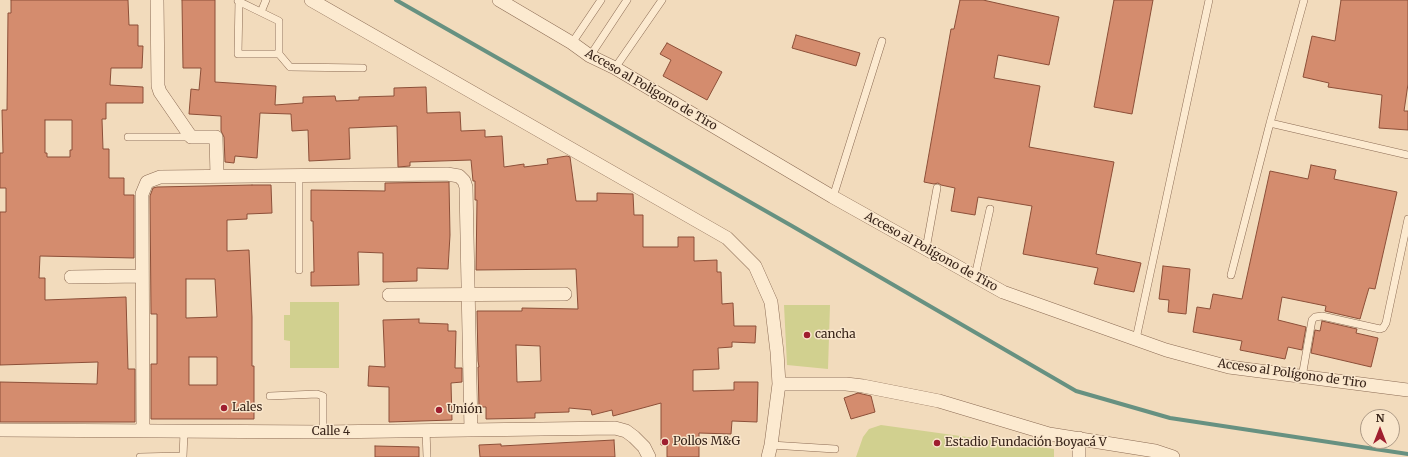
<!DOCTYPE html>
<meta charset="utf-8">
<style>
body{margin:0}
#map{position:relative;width:1408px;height:457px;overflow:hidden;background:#f2dbbc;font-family:Merriweather,serif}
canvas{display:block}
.north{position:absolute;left:1360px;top:409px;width:40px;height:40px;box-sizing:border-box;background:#f9e6cc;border:1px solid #ac9985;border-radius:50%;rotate:0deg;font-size:11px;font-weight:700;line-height:16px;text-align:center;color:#39251a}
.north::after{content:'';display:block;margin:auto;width:14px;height:18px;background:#9f1e2f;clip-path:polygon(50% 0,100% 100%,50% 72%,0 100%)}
</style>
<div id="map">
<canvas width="1408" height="457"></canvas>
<div class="north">N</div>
</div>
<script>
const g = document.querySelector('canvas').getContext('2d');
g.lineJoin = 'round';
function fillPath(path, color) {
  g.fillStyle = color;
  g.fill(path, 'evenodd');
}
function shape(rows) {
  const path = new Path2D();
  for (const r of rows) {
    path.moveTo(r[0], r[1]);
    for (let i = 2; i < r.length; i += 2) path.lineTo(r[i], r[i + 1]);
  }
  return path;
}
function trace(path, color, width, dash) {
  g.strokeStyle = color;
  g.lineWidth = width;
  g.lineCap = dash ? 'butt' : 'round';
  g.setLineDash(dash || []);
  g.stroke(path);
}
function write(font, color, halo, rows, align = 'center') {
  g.font = font + ' Merriweather,serif';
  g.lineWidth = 3;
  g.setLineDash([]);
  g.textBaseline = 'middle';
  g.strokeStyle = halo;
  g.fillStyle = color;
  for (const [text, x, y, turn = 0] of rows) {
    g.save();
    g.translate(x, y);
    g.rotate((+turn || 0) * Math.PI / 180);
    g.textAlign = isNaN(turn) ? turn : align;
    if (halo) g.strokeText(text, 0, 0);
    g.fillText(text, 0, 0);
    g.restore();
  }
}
fillPath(shape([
 [290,302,339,302,339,368,290,368,290,341,284,340,284,315,290,315],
 [784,305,830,305,828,369,787,365],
 [881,425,1054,449,1054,457,856,457,863,437,869,429]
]), '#d1d08f');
trace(shape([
 [396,0,792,226,1076,391,1170,418,1408,454]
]), '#679181', 4);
const building = shape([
 [11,0,128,0,129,25,138,25,138,46,143,46,142,68,111,68,110,85,143,87,143,103,106,103,106,119,102,119,103,149,109,149,109,178,124,178,124,195,134,195,134,258,40,256,39,278,45,278,45,300,126,297,128,369,135,369,135,422,0,422,0,382,97,384,98,362,0,365,0,212,6,212,6,188,0,188,0,153,3,153,2,110,7,110,8,13,11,13,11,0],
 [45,120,72,120,72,150,70,150,70,157,47,157,47,153,45,153,45,120],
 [182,0,215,0,215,82,276,86,275,105,303,103,303,97,335,96,336,101,359,100,359,97,394,96,394,88,426,87,427,113,460,112,461,131,485,130,485,137,502,136,504,167,524,164,524,167,548,164,547,159,567,156,570,157,576,201,597,201,597,193,633,194,634,215,643,215,643,247,678,247,678,237,694,237,694,261,717,260,717,272,721,272,722,304,733,303,734,326,756,326,755,343,732,342,732,347,718,348,719,369,693,370,693,391,734,390,734,382,758,382,757,422,732,421,731,434,699,433,699,457,667,457,667,445,661,445,661,403,613,416,612,410,592,415,591,410,569,408,569,412,535,413,535,418,486,419,486,407,479,407,478,367,479,367,478,361,477,311,522,311,522,308,578,309,576,269,476,270,477,200,475,200,475,181,473,181,471,160,410,162,410,166,398,167,397,126,349,128,350,159,309,161,308,130,292,131,291,114,260,113,257,158,235,156,234,163,225,162,224,137,221,131,221,116,189,114,191,89,199,90,201,68,183,68,182,0],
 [516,345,540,346,541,381,517,382,516,345],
 [960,0,983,0,1059,17,1049,65,998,55,994,78,1040,86,1029,147,1114,162,1096,254,1141,263,1134,292,1094,284,1098,268,1023,254,1032,206,978,197,975,215,951,211,955,188,941,185,938,183,934,184,924,182,951,29,954,29,960,0],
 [1114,0,1153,0,1132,114,1094,107,1114,0],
 [1341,0,1408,0,1408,84,1404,111,1408,111,1408,130,1379,128,1382,95,1328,87,1329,83,1303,77,1312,36,1335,41,1341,0],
 [796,35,860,53,856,66,792,48,796,35],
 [667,43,722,72,707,100,663,76,671,60,660,54,667,43],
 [1311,165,1336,170,1334,179,1397,192,1375,289,1369,288,1360,319,1325,311,1326,306,1282,297,1278,320,1306,327,1302,350,1288,347,1285,359,1240,350,1242,341,1193,332,1197,307,1210,309,1213,294,1242,299,1270,171,1308,179,1311,165],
 [449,182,450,235,448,269,417,268,417,281,383,282,383,253,358,252,359,285,311,286,311,272,314,272,313,221,311,221,311,190,385,191,385,183,449,182],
 [252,185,271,185,272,213,247,214,247,219,227,220,227,251,249,250,252,317,252,366,254,366,254,419,151,419,151,364,157,364,157,314,151,314,150,196,153,188,157,187,252,185],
 [186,279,215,279,217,317,186,318,186,279],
 [189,357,217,357,217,385,189,385,189,357],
 [1163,266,1190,269,1186,314,1168,312,1169,300,1159,299,1163,266],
 [419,319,419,323,448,324,448,331,456,331,455,368,462,368,462,382,451,383,452,420,389,422,389,387,368,386,369,366,385,367,383,320,419,319],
 [1322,321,1357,329,1356,333,1378,338,1371,367,1311,353,1315,330,1320,331,1322,321],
 [858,393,871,396,875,412,851,419,844,398,858,393],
 [614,440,615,457,480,457,479,445,501,444,501,446,614,440],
 [375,446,419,447,419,457,375,457,375,446]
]);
fillPath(building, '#d48c6e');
trace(building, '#8c4f38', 1);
const lane = shape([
 [239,0,238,54,279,54,290,67,363,68],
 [1304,0,1270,123,1408,155],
 [238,1,279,21,279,54],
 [261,12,266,0],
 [572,43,601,0],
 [590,56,627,0],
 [615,68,662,0],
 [128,137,191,137],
 [299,175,299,270],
 [833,197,882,41],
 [926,249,937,188],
 [1231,275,1270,123],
 [975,276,990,209],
 [1136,339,1209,0],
 [1302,377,1312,320,1315,317,1322,316,1380,329,1383,328,1386,323,1408,219],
 [270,396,317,394,323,396,323,432],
 [426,430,427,457],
 [771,445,835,449],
 [140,457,183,456],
 [183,457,184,432]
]);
const street = shape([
 [157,0,158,86,160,92,191,137,216,137,217,176],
 [311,0,727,238,755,266,771,302,777,352,779,384,771,445,768,457],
 [499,0,572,43,590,56,615,68,833,197,1003,292,1166,350,1229,367,1408,390],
 [71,277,142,276],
 [389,295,565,294],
 [779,384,846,384,863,386,939,401,1049,434,1155,451,1173,457],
 [0,430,323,432,615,428,626,431,634,437,644,447,649,457],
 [143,431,142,194,147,182,160,177,447,174,459,176,464,181,466,187,471,430],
 [1079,457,1079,438]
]);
trace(lane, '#8b6b54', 8);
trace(street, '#8b6b54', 14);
trace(lane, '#fcead0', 7);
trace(street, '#fcead0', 13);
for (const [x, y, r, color] of [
 [807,335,4,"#9f1e2f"],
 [224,408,4,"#9f1e2f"],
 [439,410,4,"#9f1e2f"],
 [665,442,4,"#9f1e2f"],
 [937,443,4,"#9f1e2f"]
]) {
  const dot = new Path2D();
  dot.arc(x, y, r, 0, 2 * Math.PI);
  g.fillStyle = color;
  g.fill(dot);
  trace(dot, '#f9e6cc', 1.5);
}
write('12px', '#39251a', '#f9e6cc', [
 ["Acceso al Polígono de Tiro",651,90,30],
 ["Acceso al Polígono de Tiro",931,252,29],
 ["Acceso al Polígono de Tiro",1292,374,8],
 ["Calle 4",331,432]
]);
write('12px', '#39251a', '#f9e6cc', [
 ["cancha",815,335],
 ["Lales",232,408],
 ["Unión",447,410],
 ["Pollos M&G",673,442],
 ["Estadio Fundación Boyacá V",945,443]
], 'left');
</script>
